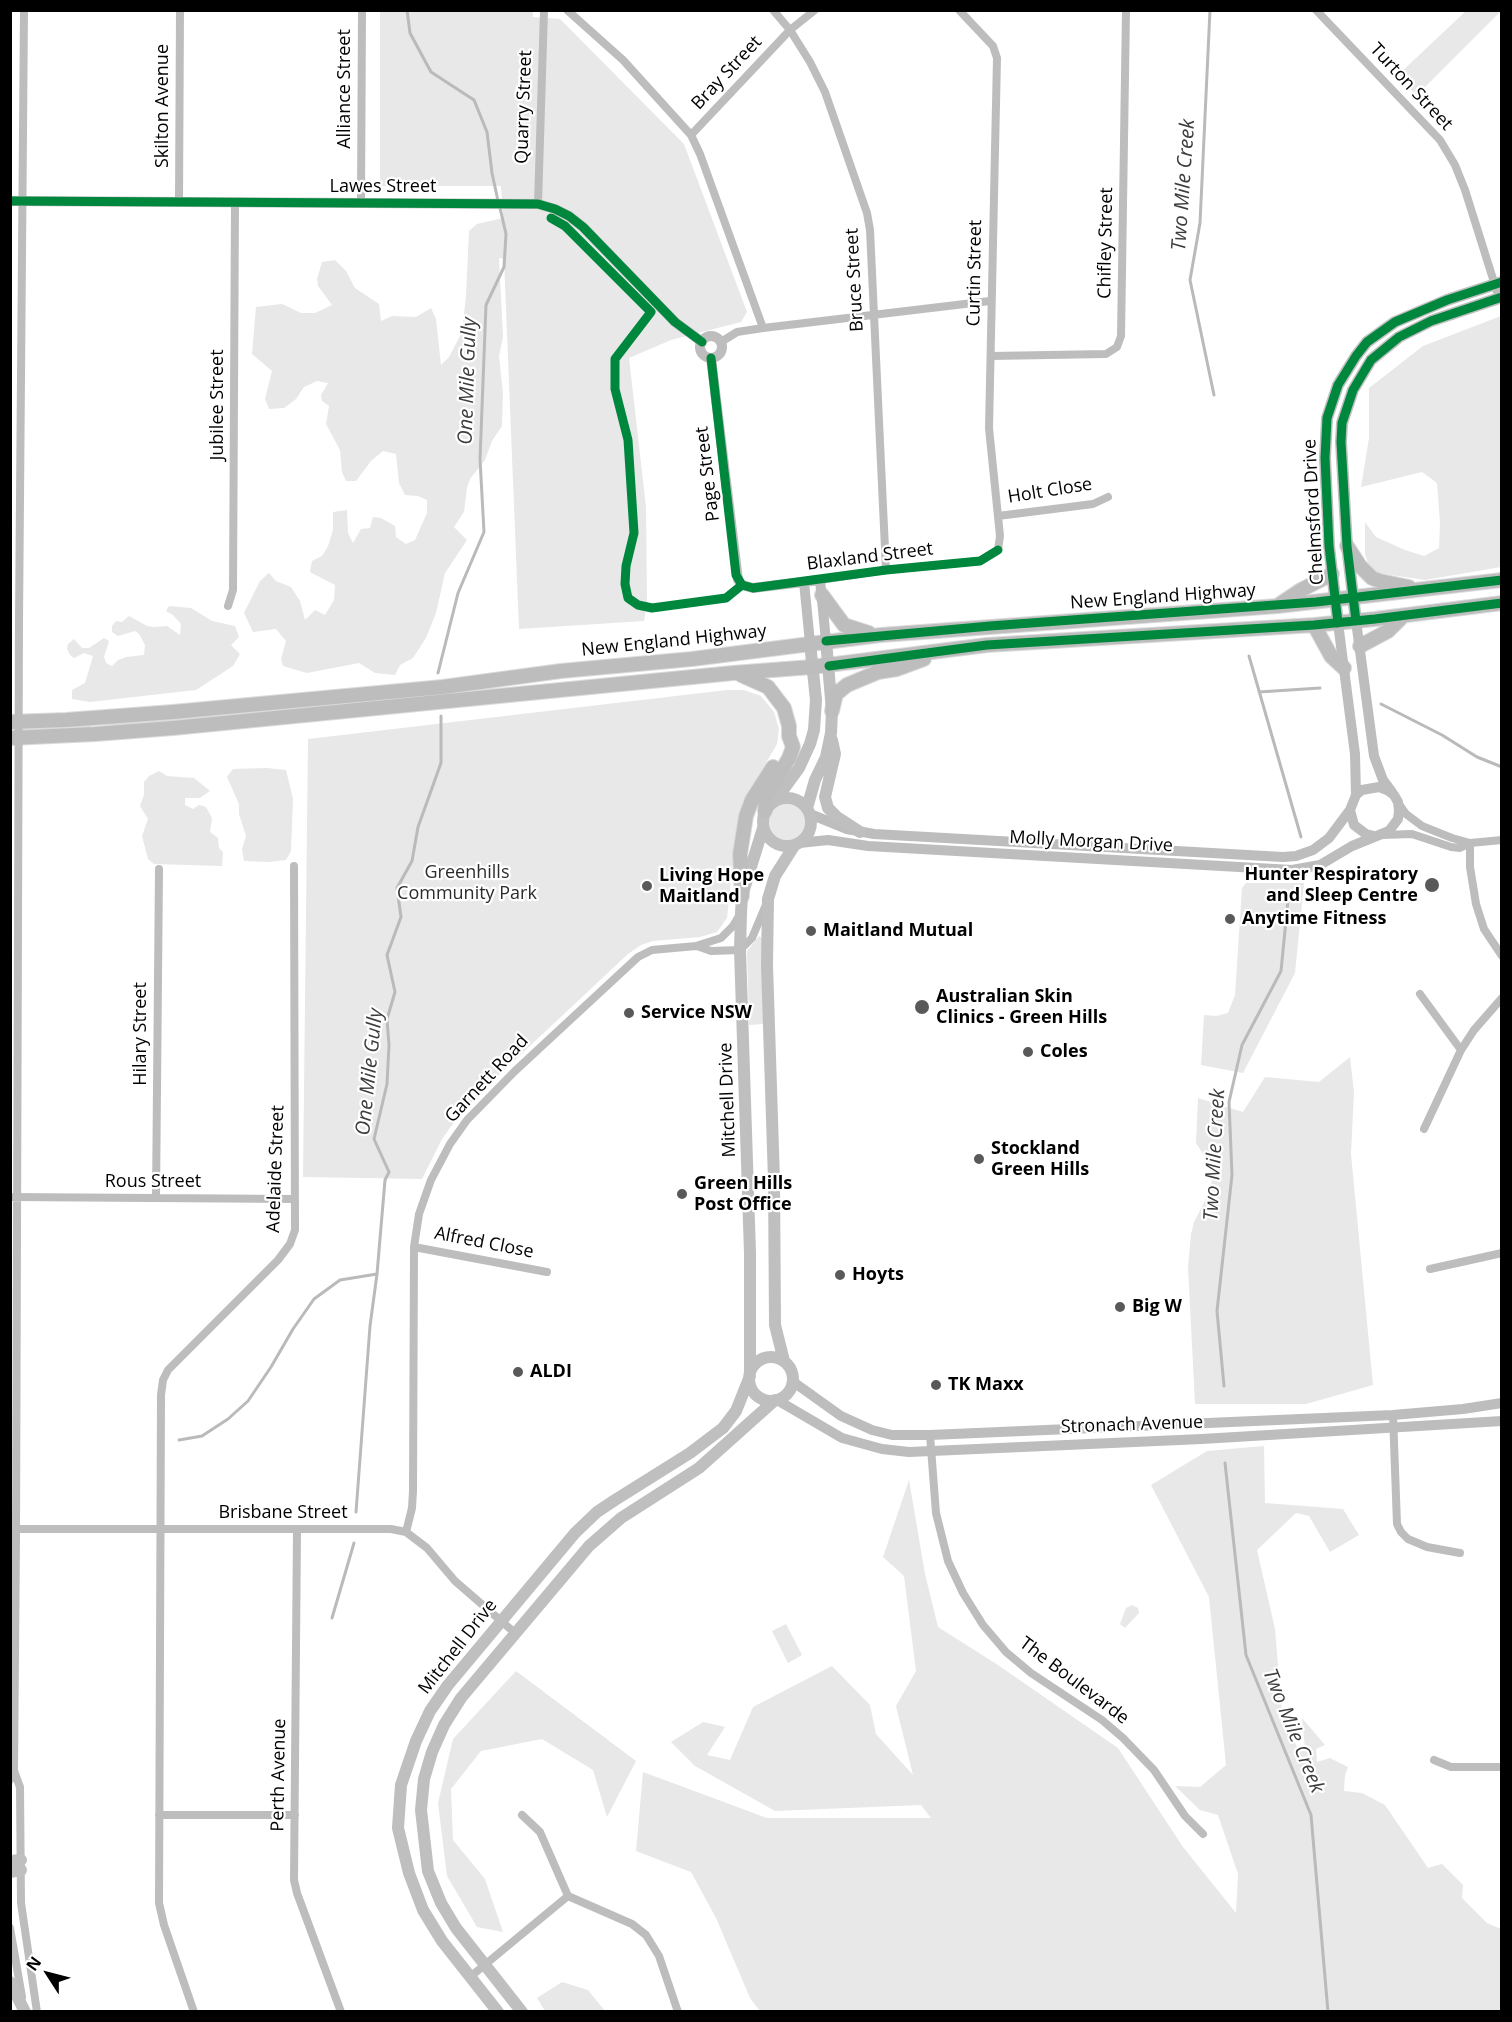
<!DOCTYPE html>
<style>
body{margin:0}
#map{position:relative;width:1512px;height:2022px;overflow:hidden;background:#fff;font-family:"Open Sans",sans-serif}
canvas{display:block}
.frame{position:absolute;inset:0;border:12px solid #000;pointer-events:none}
.north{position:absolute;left:18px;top:1944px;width:60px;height:60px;-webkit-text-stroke:4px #fff;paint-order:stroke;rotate:306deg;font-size:16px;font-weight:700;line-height:24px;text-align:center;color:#000}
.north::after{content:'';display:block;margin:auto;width:21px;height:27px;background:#000;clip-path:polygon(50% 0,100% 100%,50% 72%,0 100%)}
</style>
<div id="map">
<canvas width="1512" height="2022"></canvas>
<div class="frame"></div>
<div class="north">N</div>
</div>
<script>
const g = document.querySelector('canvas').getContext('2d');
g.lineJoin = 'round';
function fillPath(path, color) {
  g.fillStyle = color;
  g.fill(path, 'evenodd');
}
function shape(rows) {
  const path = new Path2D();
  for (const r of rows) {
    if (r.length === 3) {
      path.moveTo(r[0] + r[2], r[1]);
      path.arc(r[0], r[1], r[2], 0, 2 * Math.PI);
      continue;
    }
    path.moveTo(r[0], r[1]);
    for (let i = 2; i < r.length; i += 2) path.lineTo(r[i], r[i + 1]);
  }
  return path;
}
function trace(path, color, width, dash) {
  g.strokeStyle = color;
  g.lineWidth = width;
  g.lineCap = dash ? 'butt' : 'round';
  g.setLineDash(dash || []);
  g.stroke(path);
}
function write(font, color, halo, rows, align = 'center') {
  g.font = font + ' "Open Sans",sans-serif';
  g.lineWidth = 4.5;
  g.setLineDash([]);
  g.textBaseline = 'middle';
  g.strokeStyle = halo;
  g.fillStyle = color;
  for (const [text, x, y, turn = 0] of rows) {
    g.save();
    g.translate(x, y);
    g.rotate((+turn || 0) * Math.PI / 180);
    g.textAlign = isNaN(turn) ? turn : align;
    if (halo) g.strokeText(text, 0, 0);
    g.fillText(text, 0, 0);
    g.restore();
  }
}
fillPath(shape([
 [533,10,533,17,560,19,684,144,747,312,741,322,671,340,629,358,646,507,647,602,644,621,519,629,504,259,499,258,503,337,499,356,503,393,502,426,492,441,485,460,470,479,467,488,464,512,454,527,467,540,445,573,436,613,426,638,413,658,400,665,395,675,375,673,359,663,307,673,283,666,281,659,286,641,276,629,253,632,244,613,260,581,269,573,276,581,291,587,300,601,305,620,315,610,325,615,334,600,335,585,310,572,312,561,322,556,328,546,333,530,333,512,347,510,348,533,353,543,361,529,370,528,373,517,381,518,395,526,396,537,406,544,415,540,427,513,427,500,418,496,405,495,399,483,396,454,383,451,371,461,356,481,346,481,342,472,340,450,326,424,329,406,322,401,321,395,328,383,317,381,304,387,296,399,284,408,269,409,265,399,272,371,252,354,256,307,282,304,301,313,315,313,332,305,318,286,317,279,322,262,335,260,346,271,355,288,379,304,381,321,392,316,416,317,431,308,436,319,441,365,449,357,462,332,466,296,469,231,477,224,503,218,501,186,380,186,380,11],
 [1466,11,1501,11,1416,96,1399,74],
 [1501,316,1501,567,1425,580,1371,572,1365,554,1365,522,1376,537,1405,550,1424,556,1439,548,1440,523,1437,483,1422,472,1361,487,1369,438,1369,388,1423,346],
 [169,606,191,608,212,621,235,626,239,637,231,645,240,654,233,666,196,690,90,702,72,699,72,690,85,683,93,656,84,653,74,658,70,655,67,649,68,644,74,639,82,648,89,648,104,638,109,641,104,657,106,663,112,666,118,660,126,657,144,655,145,645,139,634,135,631,118,636,112,632,112,626,116,621,122,622,129,616,147,626,154,627,167,626,180,635,181,624,173,615,166,611],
 [727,690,744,690,761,696,774,712,779,729,777,744,747,796,736,834,727,918,717,932,700,937,653,941,641,945,628,954,485,1088,460,1114,442,1139,422,1179,303,1177,308,739],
 [267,768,286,770,293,799,291,851,286,860,268,862,244,861,242,849,246,836,239,814,239,804,227,777,233,769],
 [159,771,167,776,194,778,210,791,200,798,185,798,185,805,193,809,199,805,206,807,212,818,210,832,218,838,219,848,223,852,222,866,154,864,148,859,142,836,148,819,140,806,144,795,144,782,149,776],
 [787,822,18],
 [1246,883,1304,883,1295,973,1243,1073,1201,1065,1204,1015,1216,1016,1228,1013,1235,995,1242,888],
 [759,936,762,938,764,1024,749,1025,747,951],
 [1350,1057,1354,1092,1351,1154,1373,1385,1306,1404,1195,1404,1188,1267,1191,1234,1194,1222,1211,1189,1212,1178,1210,1165,1196,1143,1198,1098,1243,1112,1265,1077,1319,1082],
 [1264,1446,1265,1503,1343,1509,1359,1535,1330,1552,1309,1516,1296,1513,1257,1550,1275,1629,1282,1713,1297,1747,1305,1748,1302,1718,1325,1745,1316,1749,1317,1762,1330,1758,1348,1767,1345,1775,1344,1791,1362,1793,1385,1805,1428,1868,1442,1864,1463,1885,1462,1898,1487,1923,1501,1929,1501,2011,760,2011,750,1998,716,1918,691,1872,636,1851,643,1772,767,1818,931,1818,921,1805,775,1811,695,1766,671,1742,703,1722,725,1727,707,1755,730,1760,753,1707,832,1666,870,1705,876,1734,913,1775,896,1706,916,1671,904,1576,883,1557,909,1480,925,1574,938,1627,998,1665,1118,1748,1183,1847,1236,1913,1238,1874,1218,1815,1200,1810,1175,1786,1200,1787,1226,1765,1209,1597,1151,1485,1207,1451],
 [1132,1605,1138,1608,1139,1613,1125,1628,1120,1624,1126,1608],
 [786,1624,802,1655,788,1663,772,1631],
 [516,1671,636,1761,607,1817,593,1770,542,1739,481,1751,451,1789,453,1840,485,1879,503,1932,477,1927,447,1876,438,1803,453,1739],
 [562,1982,588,1990,605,2011,545,2011,537,1998]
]), '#e8e8e8');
trace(shape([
 [407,10,410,33,431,72,474,100,487,132,492,173,498,201],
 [1210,10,1200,223,1190,280,1214,395],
 [1249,656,1301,837],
 [438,673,458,593,484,532,480,459,486,305,504,267,506,234,500,208],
 [1259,692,1320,688],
 [1381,704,1442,735,1477,757,1502,767],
 [1224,1386,1217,1311,1232,1175,1229,1102,1242,1045,1281,971,1288,900],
 [179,1440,202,1436,228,1419,248,1401,271,1367,293,1329,314,1299,340,1280,377,1274],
 [1225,1463,1246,1655,1311,1815,1328,2012],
 [356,1512,370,1326,377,1274,385,1180,389,1172,374,1139,387,1084,389,1045,387,1019,395,992,387,955,401,917,397,888,412,861,418,827,441,763,441,716],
 [332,1618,354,1543]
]), '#bababa', 3);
const trunk = shape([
 [1347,546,1360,566,1372,578,1380,581,1409,587],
 [822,595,844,625,869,633],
 [1280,604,1301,590,1332,574],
 [1314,625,1331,656,1344,668],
 [1360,646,1388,631,1403,616],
 [741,675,768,687,784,708,789,726,789,736,793,747,789,758,766,797,765,811],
 [832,711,836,694,847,685,878,672,897,669,924,659],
 [10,722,66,720,173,712,443,687,561,671,692,659,881,635,1278,606,1502,580],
 [10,738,95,734,173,728,733,673,812,667,987,645,1314,625,1375,619,1502,603],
 [742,896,740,854,746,816,752,800,773,767]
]);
trace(trunk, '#dbdbdb', 16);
trace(shape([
 [567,10,623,60,691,135,700,154,763,328],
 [773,10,790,30,810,62,825,92,867,213,870,230,886,570],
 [1316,10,1440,140,1455,165,1465,190,1499,298],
 [691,135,790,30,815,10],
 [179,202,180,10],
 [361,203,362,10],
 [538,204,544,10],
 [721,342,737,332,763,328,990,301],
 [991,356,1106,354,1117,347,1121,336,1126,10],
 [998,516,1093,504,1108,497],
 [820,580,886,570,980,561,998,550,1000,536,989,428,997,58,993,46,959,10],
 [228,606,233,590,235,203],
 [1399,804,1406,814,1422,826,1452,838,1470,843],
 [1382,835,1412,834,1451,847,1460,848,1470,843,1502,840],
 [1470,843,1470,867,1476,904,1484,929,1502,956],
 [697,946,711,951,740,950,752,938,765,907],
 [1420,994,1461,1050],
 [1424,1129,1461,1050,1474,1030,1502,998],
 [10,1197,295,1199],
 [156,1198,159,869],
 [414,1247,547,1272],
 [1430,1269,1502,1253],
 [1393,1415,1397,1524,1401,1532,1408,1539,1427,1547,1460,1553],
 [930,1435,936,1513,948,1561,963,1593,983,1625,1006,1652,1031,1673,1102,1720,1123,1738,1154,1770,1185,1816,1203,1834],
 [10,1529,391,1529,406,1532,427,1548,455,1581,515,1633],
 [297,1530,294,1880,297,1893,341,2012],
 [406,1532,412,1508,413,1491,414,1247,419,1214,431,1180,450,1144,467,1120,515,1071,638,957,652,950,696,946,721,938,733,926,739,916],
 [1434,1760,1451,1767,1502,1767],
 [14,1771,20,1787,21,1903,37,2012],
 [10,1780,14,1771,16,1537,19,621,24,10],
 [159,1815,295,1815],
 [522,1815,540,1832,568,1896],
 [10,1928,22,1997],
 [470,1977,568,1896,632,1924,646,1935,659,1956,678,2012],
 [194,2012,164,1925,159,1903,161,1395,163,1380,168,1370,278,1260,290,1244,295,1230,294,866]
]), '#bdbdbd', 8);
trace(shape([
 [10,201,538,204,555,209,569,216,583,227,675,322,702,342],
 [711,347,11],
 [711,358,738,580,742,585,753,588,820,580,826,641],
 [804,582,810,643],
 [1356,621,1374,756,1383,780,1392,792],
 [1338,623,1355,754,1356,795],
 [1350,810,1354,825,1366,834,1374,836],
 [799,843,828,840,868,846,1292,870,1320,865,1352,846,1389,831,1398,819,1399,811,1398,802,1394,795,1387,790,1379,787,1362,790,1356,795,1350,810,1329,838,1313,850,1296,856,1283,857,874,834,847,829,810,814],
 [792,1381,841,1416,872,1430,892,1435,930,1435,1393,1415,1463,1409,1502,1403],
 [777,1400,842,1438,882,1449,909,1452,1202,1439,1502,1421]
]), '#bdbdbd', 10);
trace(shape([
 [1356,621,1347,546,1341,442,1342,423,1353,390,1371,360,1399,337,1431,321,1502,297],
 [1338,623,1329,546,1325,458,1327,418,1338,385,1356,356,1367,342,1395,322,1447,300,1502,282],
 [832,740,835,754,825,797,828,808,837,817,860,832],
 [787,822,24],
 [775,801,799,768,810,744,814,730,816,700,810,643],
 [807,808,815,780,826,757,831,733,832,711,826,641],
 [771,1379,22],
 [784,1361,775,1325,774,1180,767,965,768,899,775,876,794,846],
 [750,1373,750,1253,740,950,741,913,742,896,763,828],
 [10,1861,21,1860],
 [10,1872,21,1870],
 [10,1982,25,2012],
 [498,2012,442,1941,423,1910,409,1873,398,1828,401,1785,416,1741,430,1711,448,1685,575,1533,597,1512,615,1500,690,1453,723,1428,736,1411,750,1376],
 [522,2012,456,1928,441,1903,428,1871,421,1810,424,1779,432,1752,444,1725,461,1698,589,1546,621,1518,699,1468,775,1400]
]), '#bfbfbf', 12);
trace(trunk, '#bdbdbd', 14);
trace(shape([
 [10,201,538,204,555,209,569,216,583,227,675,322,702,342],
 [551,218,565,226,651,312,615,359,615,389,628,440,634,533,626,566,625,584,628,598,638,605,652,608,726,598,742,585],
 [711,358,736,575,742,585],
 [742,585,753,588,886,570,980,561,998,550],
 [1356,621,1347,546,1341,442,1342,423,1353,390,1371,360,1399,337,1431,321,1502,297],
 [1338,623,1329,546,1325,458,1327,418,1338,385,1356,356,1367,342,1395,322,1447,300,1502,282],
 [826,641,990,626,1316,602,1502,580],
 [829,666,987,645,1314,625,1375,619,1502,603]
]), '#00873e', 9);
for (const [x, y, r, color] of [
 [1432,885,8,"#595959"],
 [647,886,6,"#595959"],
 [1230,919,6,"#595959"],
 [811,931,6,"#595959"],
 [922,1007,8,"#595959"],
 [629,1013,6,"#595959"],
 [1028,1052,6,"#595959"],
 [979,1159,6,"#595959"],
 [682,1194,6,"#595959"],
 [840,1275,6,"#595959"],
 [1120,1307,6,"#595959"],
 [518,1372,6,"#595959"],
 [936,1385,6,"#595959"]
]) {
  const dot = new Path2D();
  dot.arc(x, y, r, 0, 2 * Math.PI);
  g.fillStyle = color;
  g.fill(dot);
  trace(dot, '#fff', 2);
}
write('18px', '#000', '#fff', [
 ["Bray Street",727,73,-47],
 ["Turton Street",1411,87,47],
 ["Alliance Street",345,89,-90],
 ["Skilton Avenue",163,106,-90],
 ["Quarry Street",524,107,-88],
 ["Lawes Street",383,187],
 ["Chifley Street",1106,243,-89],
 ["Curtin Street",975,273,-89],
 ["Bruce Street",855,280,-93],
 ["Jubilee Street",218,405,-90],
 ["Page Street",708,474,-97],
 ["Holt Close",1050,491,-9],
 ["Chelmsford Drive",1314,512,-93],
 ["Blaxland Street",870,557,-7],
 ["New England Highway",1163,597,-4],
 ["New England Highway",674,641,-6],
 ["Molly Morgan Drive",1091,842,3],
 ["Hilary Street",141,1034,-90],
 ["Garnett Road",487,1079,-47],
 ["Mitchell Drive",728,1100,-92],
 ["Adelaide Street",276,1169,-88],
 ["Rous Street",153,1182],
 ["Alfred Close",484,1243,11],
 ["Stronach Avenue",1132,1425,-2],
 ["Brisbane Street",283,1513],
 ["Mitchell Drive",458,1647,-52],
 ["The Boulevarde",1074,1681,37],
 ["Perth Avenue",279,1775,-89]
]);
write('18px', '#2c2c2c', '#fff', [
 ["Greenhills",467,873],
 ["Community Park",467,894]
]);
write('bold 18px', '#000', '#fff', [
 ["Hunter Respiratory",1418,875,"right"],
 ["and Sleep Centre",1418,896,"right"],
 ["Living Hope",659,876],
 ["Maitland",659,897],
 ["Anytime Fitness",1242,919],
 ["Maitland Mutual",823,931],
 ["Australian Skin",936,997],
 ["Clinics - Green Hills",936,1018],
 ["Service NSW",641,1013],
 ["Coles",1040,1052],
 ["Stockland",991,1149],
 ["Green Hills",991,1170],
 ["Green Hills",694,1184],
 ["Post Office",694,1205],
 ["Hoyts",852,1275],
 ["Big W",1132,1307],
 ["ALDI",530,1372],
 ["TK Maxx",948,1385]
], 'left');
write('italic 20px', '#3d3d3d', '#fff', [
 ["Two Mile Creek",1184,185,-86],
 ["One Mile Gully",468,381,-88],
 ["One Mile Gully",370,1072,-84],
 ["Two Mile Creek",1215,1155,-87],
 ["Two Mile Creek",1293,1731,68]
]);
</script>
